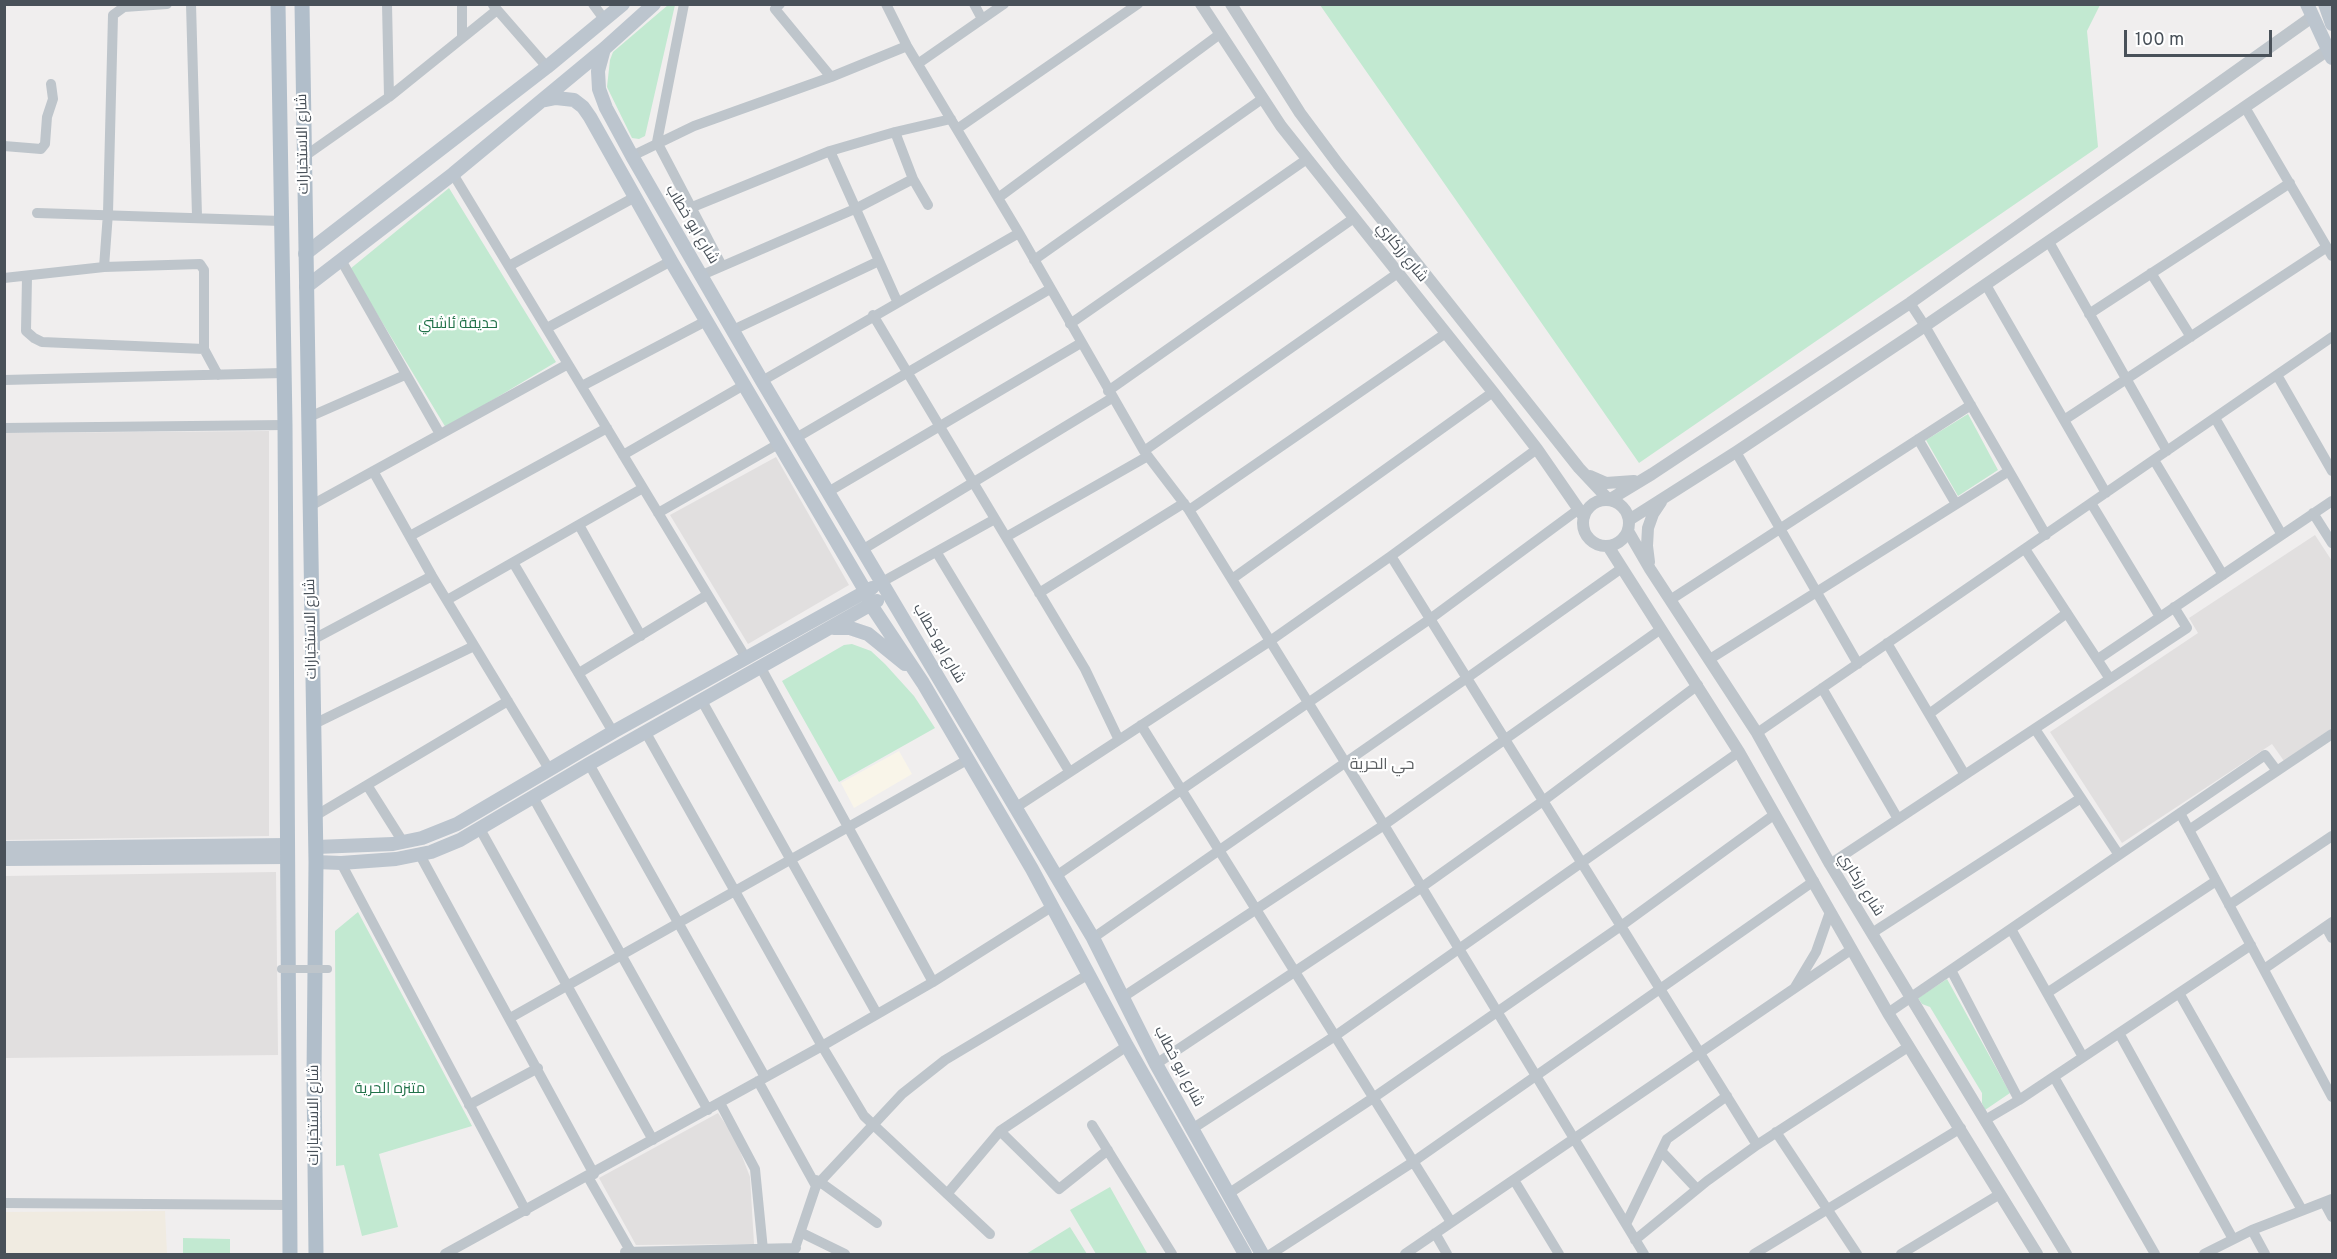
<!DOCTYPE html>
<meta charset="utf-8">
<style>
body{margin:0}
#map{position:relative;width:2337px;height:1259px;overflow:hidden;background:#f0eeee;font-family:Overpass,sans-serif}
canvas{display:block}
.frame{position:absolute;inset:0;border:6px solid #495159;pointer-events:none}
.scale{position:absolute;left:2124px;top:30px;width:148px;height:27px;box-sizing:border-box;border:3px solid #495159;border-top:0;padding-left:8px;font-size:18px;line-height:21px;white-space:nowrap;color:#495159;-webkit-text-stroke:4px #fff;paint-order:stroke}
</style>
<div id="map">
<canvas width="2337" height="1259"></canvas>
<div class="frame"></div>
<div class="scale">100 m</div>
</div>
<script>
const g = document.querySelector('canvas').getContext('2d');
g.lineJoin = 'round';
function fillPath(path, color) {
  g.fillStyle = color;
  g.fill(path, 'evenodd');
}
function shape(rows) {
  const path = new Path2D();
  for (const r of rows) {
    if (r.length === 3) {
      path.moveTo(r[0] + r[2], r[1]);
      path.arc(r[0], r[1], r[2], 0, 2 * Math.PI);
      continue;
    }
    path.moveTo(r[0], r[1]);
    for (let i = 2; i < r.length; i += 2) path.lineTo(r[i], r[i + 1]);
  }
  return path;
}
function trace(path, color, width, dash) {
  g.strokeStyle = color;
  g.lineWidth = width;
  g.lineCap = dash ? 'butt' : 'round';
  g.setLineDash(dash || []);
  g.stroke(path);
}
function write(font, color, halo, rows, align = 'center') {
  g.font = font + ' Overpass,Cairo,sans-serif';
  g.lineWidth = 4.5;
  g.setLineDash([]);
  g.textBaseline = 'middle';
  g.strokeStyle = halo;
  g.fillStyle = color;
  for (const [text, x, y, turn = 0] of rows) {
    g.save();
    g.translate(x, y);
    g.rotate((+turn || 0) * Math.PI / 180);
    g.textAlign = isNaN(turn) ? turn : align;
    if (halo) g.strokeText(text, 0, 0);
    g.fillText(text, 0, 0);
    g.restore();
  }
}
fillPath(shape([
 [899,751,912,774,854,808,841,783]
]), '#f9f5e9');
fillPath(shape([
 [269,431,269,836,5,840,4,433],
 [776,457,849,585,748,644,670,515],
 [2315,535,2332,561,2332,728,2284,761,2272,744,2122,843,2050,732,2198,633,2189,618],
 [276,872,278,1055,5,1058,5,876],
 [718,1113,735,1138,750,1177,754,1244,636,1245,599,1178]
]), '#e1dfdf');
fillPath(shape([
 [668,5,675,5,645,136,639,139,632,138,607,87,610,60,613,52],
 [1320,5,2100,5,2087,31,2098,147,1639,463],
 [449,188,556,362,446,428,350,269],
 [1968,414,1998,470,1958,496,1926,440],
 [852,644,871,651,885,664,914,696,935,728,839,782,782,681,844,645],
 [358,912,472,1126,379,1154,398,1227,362,1236,344,1165,336,1166,335,931],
 [1947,979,2010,1093,1985,1110,1982,1103,1982,1093,1930,1007,1922,1004,1918,998],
 [1110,1187,1147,1253,1144,1254,1096,1254,1070,1210],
 [1070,1227,1087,1254,1026,1254],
 [183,1238,230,1239,230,1254,183,1254]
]), '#c2e9d1');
fillPath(shape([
 [165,1211,167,1254,5,1254,5,1212]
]), '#f0ebe1');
trace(shape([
 [191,4,197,216],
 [387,4,389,97],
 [462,4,462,38],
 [593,4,604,19],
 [684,4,657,142,722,266],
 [780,4,775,9,831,77,907,46],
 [886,4,907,46,1019,233,1144,451,1189,510,1384,825,1644,1254],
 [974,4,982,19],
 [493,5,547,67],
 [919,63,1004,4],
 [2246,109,2332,256],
 [957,129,1138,4],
 [895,132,913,179,928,205],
 [4,146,41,149,45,144,47,117,53,99,51,84],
 [830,151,897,301],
 [305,156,389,97,497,10],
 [632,156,694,126,831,77],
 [453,174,746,658],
 [998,198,1220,34],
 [690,208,830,151,895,132,951,119],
 [37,213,281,221],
 [2049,242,2167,451],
 [341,260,440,434],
 [1034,260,1262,99],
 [509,266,635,197],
 [104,267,108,213,113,15,124,7,167,4],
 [2151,273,2191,337],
 [702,275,857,208,913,179],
 [27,277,26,331,34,338,42,342,204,349,218,375],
 [4,278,104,267,200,264,204,270,204,349],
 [1986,285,2106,493],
 [1910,303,1925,326,2046,535],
 [2089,314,2290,183],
 [873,315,1085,669,1119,740],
 [1070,324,1307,159],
 [547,328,671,261],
 [733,330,879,261],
 [2277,375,2332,471],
 [4,380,283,373],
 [762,381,1019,233],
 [582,386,706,321],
 [1108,391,1354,218],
 [309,417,405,375],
 [2215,418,2282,535],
 [2064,420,2327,247],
 [4,428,285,425],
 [796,438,1050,289],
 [1918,439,1956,504],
 [1144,451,1398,273],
 [1736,452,1858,664],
 [623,455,744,385],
 [2154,460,2223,575],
 [373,471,432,576,549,769],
 [828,492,1081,343],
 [2091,503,2160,617],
 [310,506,568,364],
 [1189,510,1446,333],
 [658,513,780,443],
 [2313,513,2332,543],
 [579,525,641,636],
 [410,536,607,428],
 [1006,537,1148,456],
 [2025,549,2110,679],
 [862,550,1112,398],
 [937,553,1069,771],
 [1391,556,1757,1145],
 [514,564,613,732],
 [1232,579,1493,392],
 [882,582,995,519],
 [1039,593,1184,503],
 [447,600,643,488],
 [1670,600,1971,405],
 [312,640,432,576],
 [1887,643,1965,775],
 [1710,659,2009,471],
 [2098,659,2332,501],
 [761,668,933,982],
 [579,673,707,595],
 [1822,688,1898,819],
 [702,701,877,1014],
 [1929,714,2067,613],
 [314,724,474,646],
 [1141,725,1451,1222],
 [2035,729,2119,855],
 [646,733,822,1046,864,1116,990,1234],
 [1757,733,2332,337],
 [589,764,765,1077],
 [367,785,403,842],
 [533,797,708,1110],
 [1015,808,1270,641,1391,556,1537,449],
 [2180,813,2332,1097],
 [315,816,508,701],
 [480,829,653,1140],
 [2189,830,2332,734],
 [420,855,594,1174],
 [341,863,526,1211],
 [1830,864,2187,628,2174,607],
 [1056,876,1430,619,1579,509],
 [2229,905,2332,836],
 [2326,927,2332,938],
 [2011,929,2083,1057],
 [1872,933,2081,798],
 [1093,938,1467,678,1622,568],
 [2264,969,2332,922],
 [1951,970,2019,1100],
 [1795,987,1816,952,1830,912],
 [2047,993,2216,881],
 [2179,993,2302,1210],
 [1123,997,1384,825,1661,629],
 [1888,1013,2265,755,2277,771],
 [510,1018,967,760],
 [2119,1033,2233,1239],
 [1156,1064,1422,887,1543,801,1698,685],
 [2054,1077,2155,1254],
 [758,1081,816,1186],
 [720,1103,755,1169,763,1250,765,1254],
 [469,1105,538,1068],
 [1985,1120,2019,1100,2251,945],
 [1092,1125,1172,1254],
 [1192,1129,1335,1036,1739,752],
 [1000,1131,1059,1189,1108,1150],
 [1776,1132,1857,1254],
 [1662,1152,1697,1189],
 [588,1177,631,1252],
 [816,1180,820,1182,877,1223],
 [1514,1180,1559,1254],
 [947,1194,1000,1131,1127,1046],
 [1228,1194,1373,1098,1621,926,1775,814],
 [2324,1202,2332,1217],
 [4,1203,290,1205],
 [1626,1224,1667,1139,1727,1096],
 [2252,1230,2265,1254],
 [802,1233,845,1254],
 [1435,1233,1447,1254],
 [1635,1240,1707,1181,1757,1145,1908,1047],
 [625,1252,796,1248],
 [445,1254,822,1046,933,982,1053,906],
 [793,1254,816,1186,902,1094,945,1060,1089,974],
 [1271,1254,1413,1162,1814,881],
 [1405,1254,1852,949],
 [1754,1254,1961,1128],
 [1901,1254,2000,1194],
 [2204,1254,2252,1230,2332,1199]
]), '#bec5cb', 10);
trace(shape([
 [1201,4,1281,126,1493,392,1537,449,1584,517],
 [1231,4,1300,113,1338,164,1579,468,1609,500,1652,474,1910,303,2312,17],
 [1590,476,1606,483,1634,481],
 [1606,523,23],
 [1629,520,1736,452,1925,326,2328,50],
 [1628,531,1650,569,1757,733,1830,864,2066,1254],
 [1608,546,1739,752,1888,1013,2037,1254],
 [1649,562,1647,546,1648,528,1653,514,1661,502]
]), '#bec5cb', 12);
trace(shape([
 [2307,4,2332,58],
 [2325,4,2332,24],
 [604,49,598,71,599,89,606,108,632,156,762,381,1093,938,1156,1064,1262,1254],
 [541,101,556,98,574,100,583,107,590,117,671,261,866,592,871,605,923,683,1032,869,1127,1046,1245,1254],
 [305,254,547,67,623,4],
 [306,287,453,174,604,49,654,4],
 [834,628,850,628,868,634,905,664],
 [316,847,393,844,422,838,457,824,613,732,872,588],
 [4,848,288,845],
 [4,859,288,857],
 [316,862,341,863,396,859,431,852,460,840,589,764,877,601]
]), '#bcc5ce', 14);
trace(shape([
 [278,4,285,425,290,1254],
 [302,4,316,862,314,1076,316,1254]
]), '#b1beca', 15);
trace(shape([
 [281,969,328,969]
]), '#bec5cb', 8);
write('15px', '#495159', '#fff', [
 ["شارع الاستخبارات",304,144,-91],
 ["شارع ابو خطاب",691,225,59],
 ["شارع رزكاري",1401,253,51],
 ["شارع الاستخبارات",312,629,-91],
 ["شارع ابو خطاب",938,644,60],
 ["شارع رزكاري",1860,885,58],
 ["شارع ابو خطاب",1178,1067,62],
 ["شارع الاستخبارات",315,1115,-90]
]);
write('15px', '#22724a', '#fff', [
 ["حديقة ئاشتي",458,325],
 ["متنزه الحرية",390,1090]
]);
write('16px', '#5c5f62', '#fff', [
 ["حي الحرية",1382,766]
]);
</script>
